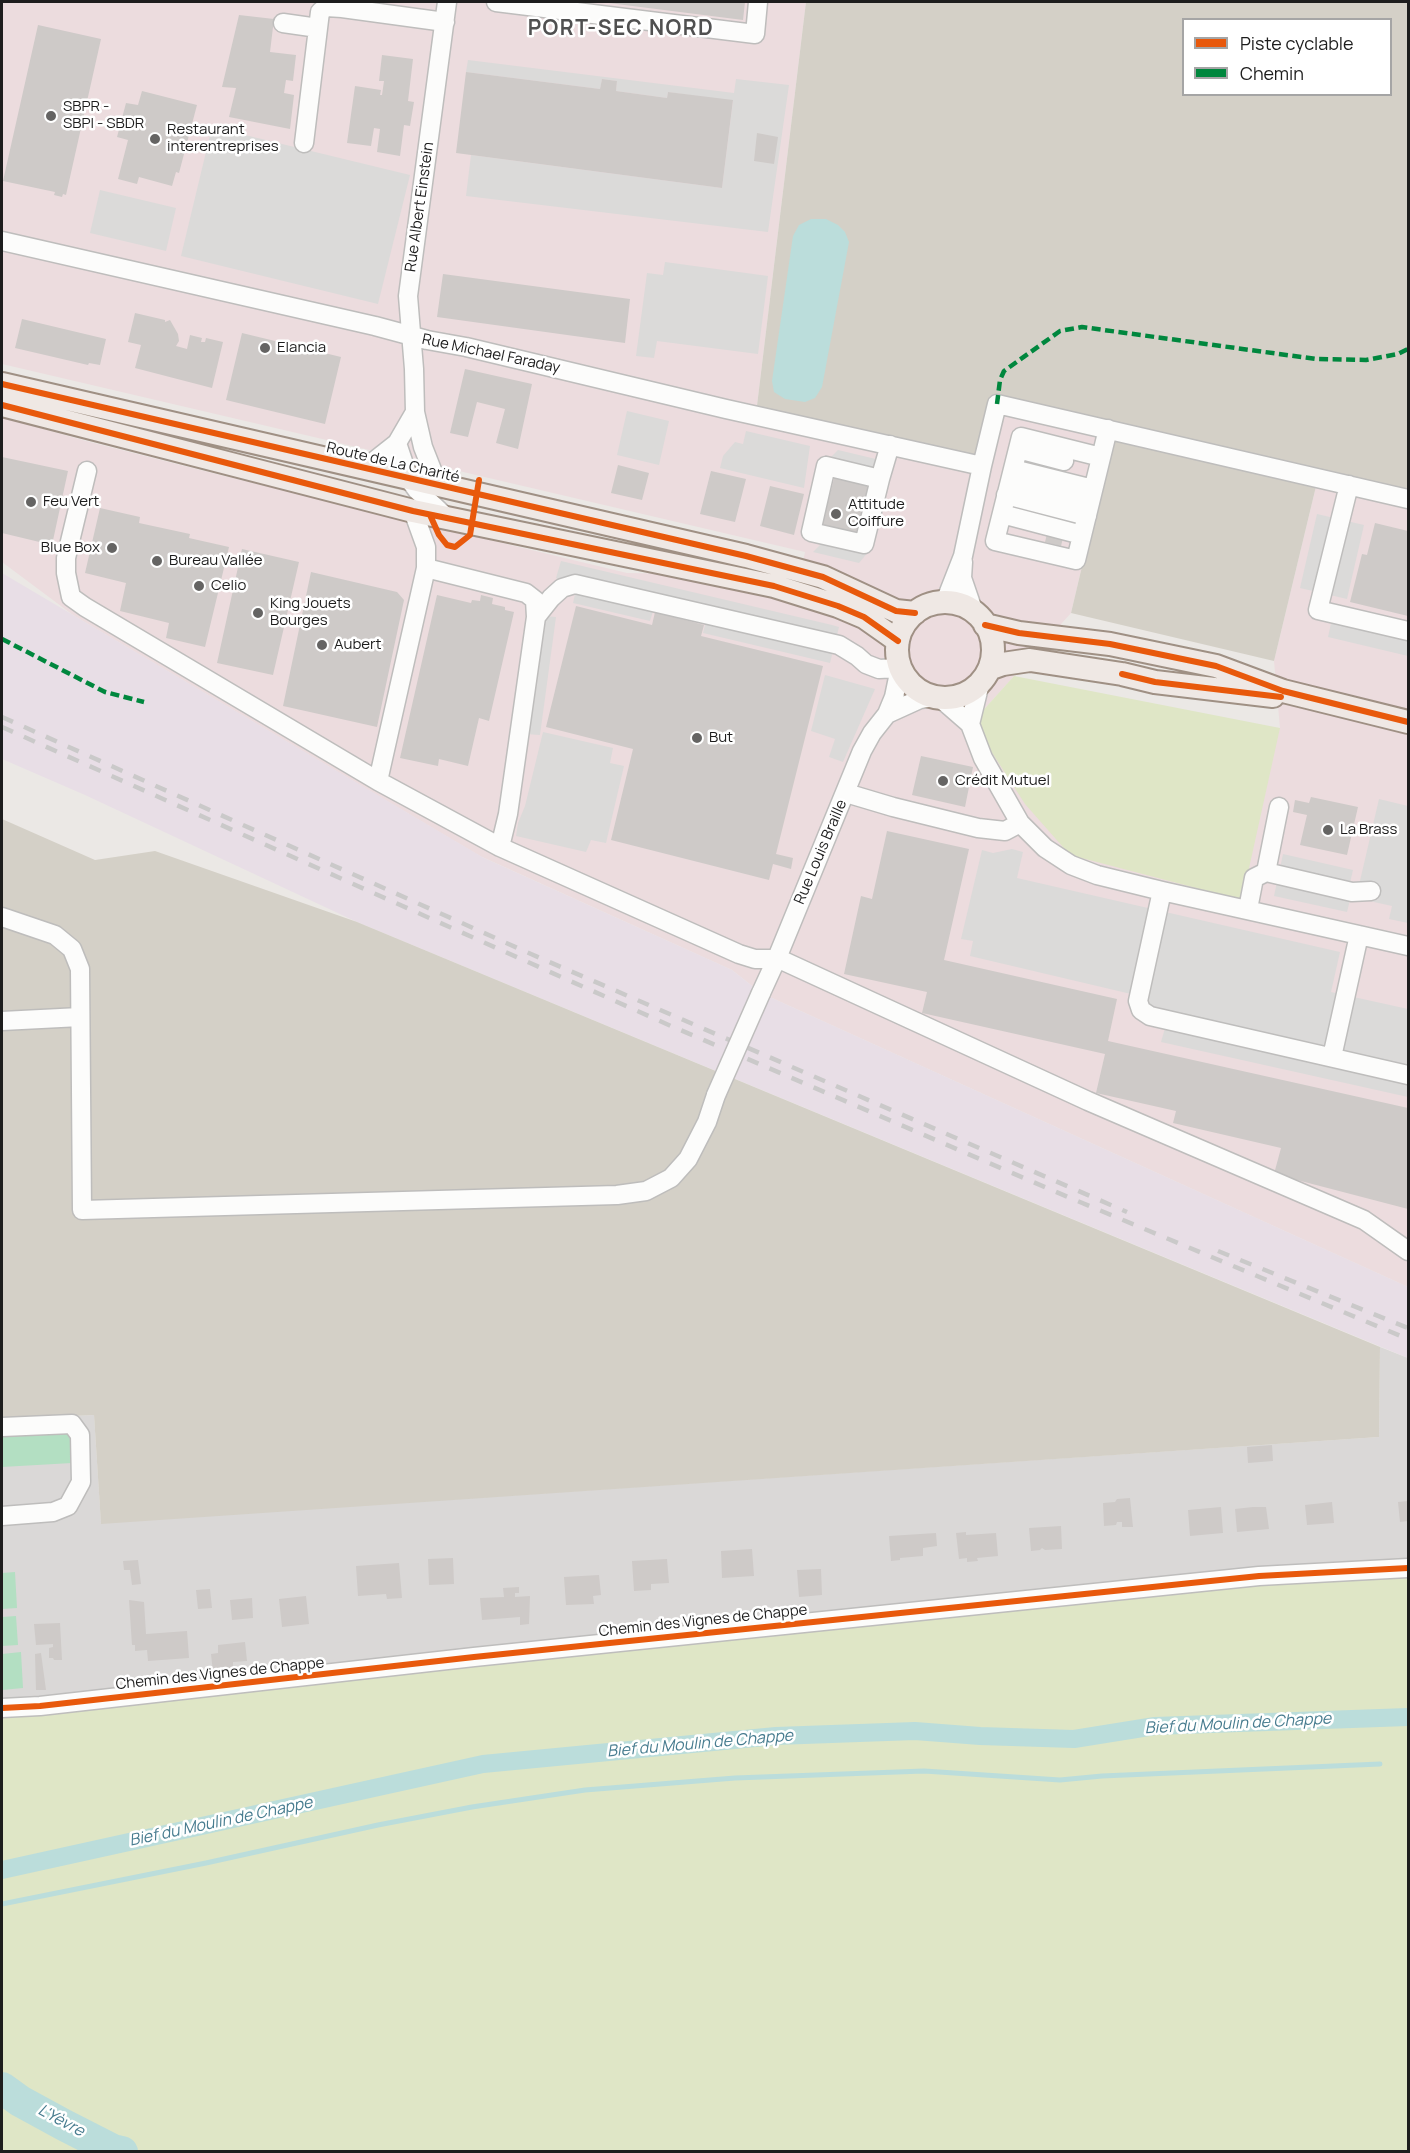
<!DOCTYPE html>
<meta charset="utf-8">
<style>
body{margin:0}
#map{position:relative;width:1410px;height:2153px;overflow:hidden;background:#ebe8e5;font-family:Manrope,sans-serif}
canvas{display:block}
.frame{position:absolute;inset:0;border:3px solid #1d1d1d;pointer-events:none}
.legend{position:absolute;left:1182px;top:18px;width:210px;height:78px;box-sizing:border-box;background:#fff;border:2px solid #a5a5a5;margin:0;padding:8px 10px;list-style:none;font-size:18px;color:#1d1d1d}
.legend li{display:flex;align-items:center;gap:12px;height:30px}
.legend b{width:30px;border:2px solid #a5a5a5}
</style>
<div id="map">
<canvas width="1410" height="2153"></canvas>
<div class="frame"></div>
<ul class="legend">
<li><b style="height:8px;background:#e8590c"></b>Piste cyclable</li>
<li><b style="height:8px;background:#00873e"></b>Chemin</li>
</ul>
</div>
<script>
const g = document.querySelector('canvas').getContext('2d');
g.lineJoin = 'round';
function fillPath(path, color) {
  g.fillStyle = color;
  g.fill(path, 'evenodd');
}
function shape(rows) {
  const path = new Path2D();
  for (const r of rows) {
    if (r.length === 3) {
      path.moveTo(r[0] + r[2], r[1]);
      path.arc(r[0], r[1], r[2], 0, 2 * Math.PI);
      continue;
    }
    path.moveTo(r[0], r[1]);
    for (let i = 2; i < r.length; i += 2) path.lineTo(r[i], r[i + 1]);
  }
  return path;
}
function trace(path, color, width, dash) {
  g.strokeStyle = color;
  g.lineWidth = width;
  g.lineCap = dash ? 'butt' : 'round';
  g.setLineDash(dash || []);
  g.stroke(path);
}
function write(font, color, halo, rows, align = 'center') {
  g.font = font + ' Manrope,sans-serif';
  g.lineWidth = 5;
  g.setLineDash([]);
  g.textBaseline = 'middle';
  g.strokeStyle = halo;
  g.fillStyle = color;
  for (const [text, x, y, turn = 0] of rows) {
    g.save();
    g.translate(x, y);
    g.rotate((+turn || 0) * Math.PI / 180);
    g.textAlign = isNaN(turn) ? turn : align;
    if (halo) g.strokeText(text, 0, 0);
    g.fillText(text, 0, 0);
    g.restore();
  }
}
fillPath(shape([
 [1380,1347,1408,1358,1408,1568,2,1708,2,1419,94,1415,101,1523,1379,1437]
]), '#dad8d7');
fillPath(shape([
 [2,2,806,2,756,414,997,404,1114,431,1071,613,978,716,1280,728,1274,661,1318,478,1408,499,1408,1287,761,993,732,970,480,856,73,615,2,562,2,417,86,441,224,476,627,573,800,576,805,552,2,364]
]), '#ecdcde');
fillPath(shape([
 [2,573,484,858,732,970,761,993,1408,1287,1408,1358,357,922,85,795,2,759]
]), '#e8dee6');
fillPath(shape([
 [806,2,1408,2,1408,499,1318,478,1274,661,1071,613,1114,431,998,404,982,466,756,414],
 [1184,20,1390,20,1390,94,1184,94],
 [2,819,95,860,155,851,357,922,1380,1347,1379,1437,101,1524,94,1415,2,1419]
]), '#d4d0c7');
fillPath(shape([
 [1014,676,1280,728,1242,900,1070,855,1025,804,989,748,978,716],
 [1408,1568,1408,2151,2,2152,2,1708]
]), '#dfe6c6');
fillPath(shape([
 [70,1428,72,1463,2,1467,2,1432],
 [15,1572,17,1608,2,1609,2,1573],
 [16,1616,18,1645,2,1646,2,1617],
 [21,1652,23,1688,2,1690,2,1654]
]), '#b3dfc2');
fillPath(shape([
 [468,60,734,93,736,79,789,85,768,232,466,196,471,155,722,188,733,101,668,92,667,98,616,91,617,81,602,79,600,89,466,72],
 [212,127,410,175,378,304,181,256],
 [100,190,176,208,166,251,90,233],
 [665,262,768,276,758,354,657,341,654,358,636,356,647,273,663,275],
 [627,411,669,421,659,465,617,455],
 [746,431,810,446,804,488,720,468,723,456,735,442,743,444],
 [838,450,880,460,873,473,826,462],
 [1317,514,1364,525,1347,599,1300,588],
 [825,540,869,551,859,563,813,552],
 [561,561,832,625,839,627,830,663,703,633,706,621,654,608,650,621,573,603,576,590,556,578],
 [1333,614,1408,631,1408,656,1328,637],
 [544,616,556,617,540,735,525,734],
 [825,675,875,689,843,762,829,757,835,739,811,731],
 [543,732,613,748,610,763,624,766,606,843,591,840,586,852,516,836,518,823,525,806],
 [1379,799,1408,806,1408,923,1389,919,1392,906,1356,898],
 [1012,849,1023,852,1017,878,1340,952,1331,992,1408,1009,1408,1097,1161,1042,1165,1028,1139,1021,1132,1014,1129,1003,1131,994,970,956,973,941,961,939,982,850,993,853],
 [1283,854,1353,870,1350,883,1354,884,1347,912,1274,896]
]), '#dbdad9');
fillPath(shape([
 [811,219,826,219,838,225,845,232,849,242,822,387,815,398,805,402,785,399,774,392,772,381,793,236,799,225]
]), '#bbdddb');
trace(shape([
 [2,1904,206,1863,378,1825,472,1807,585,1790,735,1778,924,1771,1060,1780,1102,1776,1380,1764]
]), '#bbdddb', 5);
trace(shape([
 [2,1870,483,1764,776,1736,915,1731,980,1736,1074,1739,1155,1726,1408,1717]
]), '#bbdddb', 18);
trace(shape([
 [2,2088,20,2101,64,2125,113,2150,122,2152]
]), '#bbdddb', 32);
fillPath(shape([
 [601,2,745,2,743,20],
 [239,15,274,19,270,52,296,55,293,81,286,80,284,93,294,95,290,129,229,117,236,88,222,87],
 [38,25,101,39,66,195,63,194,62,197,54,195,55,192,3,181],
 [382,55,413,59,408,101,414,102,410,126,404,125,400,156,377,152,380,129,374,128,371,146,347,143,355,86,381,90,380,95,382,95,384,81,379,81],
 [466,72,600,89,602,79,617,81,616,91,667,98,668,92,733,100,722,188,456,153],
 [142,91,197,105,179,173,176,172,172,186,139,177,137,184,118,179,128,140,117,137,126,103,138,105],
 [757,133,778,137,774,164,754,161],
 [443,274,630,299,625,343,437,317],
 [135,313,165,320,165,322,170,320,178,334,179,341,176,346,187,349,190,335,202,338,201,342,205,342,206,338,223,342,212,388,135,368,141,345,128,342],
 [22,319,106,339,100,365,89,363,88,365,15,348],
 [242,333,341,357,325,424,226,400],
 [465,369,532,384,518,449,496,443,505,409,477,402,468,437,450,433],
 [2,457,68,471,52,545,2,533],
 [618,465,649,473,642,500,611,493],
 [711,471,746,479,735,522,700,514],
 [835,475,873,485,860,535,822,525],
 [770,486,804,494,794,535,760,526],
 [100,508,140,517,139,523,190,534,189,538,229,547,205,647,166,638,169,623,120,611,126,583,85,573],
 [1375,523,1408,531,1408,616,1350,602,1362,554,1367,555],
 [1047,534,1063,538,1061,546,1045,542],
 [242,549,299,562,273,675,217,663],
 [311,572,397,592,404,600,377,727,283,706],
 [437,595,471,603,472,600,480,601,481,595,493,598,492,604,505,607,505,610,514,612,489,721,479,718,468,766,439,759,438,766,400,758],
 [576,606,652,625,655,612,704,625,701,636,823,666,776,854,793,858,791,869,773,864,769,880,611,840,633,749,546,727],
 [921,756,973,767,965,807,912,795],
 [1311,797,1358,807,1347,855,1300,845,1307,815,1293,812,1295,800,1309,803],
 [887,831,969,849,944,960,1117,999,1108,1041,1408,1108,1408,1209,1274,1174,1281,1148,1173,1123,1176,1111,1096,1093,1105,1054,922,1013,927,992,844,974,861,896,872,899],
 [1272,1445,1273,1461,1248,1463,1247,1447],
 [1130,1498,1133,1527,1122,1527,1122,1522,1117,1522,1116,1525,1104,1526,1103,1503,1115,1502,1117,1499],
 [1408,1501,1408,1521,1400,1522,1398,1502],
 [1332,1502,1334,1523,1307,1525,1305,1505],
 [1221,1507,1223,1533,1190,1536,1188,1510],
 [1253,1507,1266,1507,1269,1529,1237,1532,1235,1509],
 [1061,1526,1062,1549,1045,1550,1042,1548,1040,1550,1031,1551,1029,1528],
 [966,1532,966,1535,996,1533,998,1556,977,1558,978,1561,967,1562,967,1558,959,1559,956,1533],
 [936,1533,937,1546,923,1548,923,1556,900,1558,900,1560,891,1561,889,1536],
 [752,1549,754,1576,722,1578,721,1551],
 [453,1558,454,1584,429,1585,428,1559],
 [667,1559,669,1583,651,1584,651,1590,634,1591,632,1561],
 [138,1560,141,1584,132,1585,130,1570,124,1570,123,1561],
 [399,1563,402,1598,387,1599,386,1594,358,1596,356,1566],
 [821,1569,822,1595,799,1597,797,1570],
 [599,1575,601,1595,593,1596,594,1604,566,1605,564,1577],
 [519,1587,519,1593,515,1593,515,1597,530,1596,529,1624,520,1625,520,1617,482,1620,480,1598,504,1597,503,1588],
 [210,1589,212,1608,198,1609,196,1590],
 [306,1596,309,1624,282,1627,279,1599],
 [252,1598,253,1618,232,1620,230,1600],
 [129,1600,144,1602,146,1634,187,1631,189,1658,148,1661,147,1650,135,1651,135,1645,132,1645],
 [60,1623,62,1660,54,1660,53,1658,49,1658,49,1648,53,1647,53,1644,36,1645,34,1624],
 [245,1642,247,1661,233,1662,233,1668,228,1671,213,1672,211,1654,218,1653,218,1645],
 [41,1653,46,1690,36,1690,35,1654]
]), '#cecac8');
const minor = shape([
 [496,2,755,34,758,2],
 [283,23,318,28],
 [304,143,320,12,326,7,342,8,445,22],
 [2,241,375,326,427,340,466,347,726,409,982,466],
 [397,443,409,479,417,490,448,519],
 [1018,449,1064,461],
 [1101,457,1021,437,995,541,1076,560,1108,429],
 [826,466,880,479,864,544,811,532,826,466],
 [364,469,397,443,415,412],
 [1013,469,1093,489],
 [87,471,66,558,66,573,71,597,85,607,378,781,500,847,739,954,755,959,777,959],
 [880,479,890,445],
 [1010,482,1090,503],
 [438,485,423,447,415,412,414,369,408,296,447,2],
 [1349,485,1318,610,1408,631],
 [1006,495,1087,516],
 [1002,514,1082,535],
 [963,562,962,578,974,613],
 [426,568,526,593,535,600,536,617,508,814,500,847],
 [945,602,963,556,982,466,997,404,1408,499],
 [536,617,551,598,562,588,575,584,839,645,857,656,866,664,879,669,900,668,894,697,887,714],
 [939,697,970,724,983,758,1020,823,1045,848,1071,865,1097,875,1162,891,1408,946],
 [970,724,980,683],
 [378,781,426,568,426,547,413,511],
 [846,793,893,807,978,828,1005,831,1020,823],
 [1266,872,1279,807],
 [1162,891,1138,1001,1141,1010,1150,1016,1408,1075],
 [1248,909,1254,878,1266,872,1352,892,1371,891],
 [2,917,55,935,72,949,80,969,82,1210,617,1195,646,1191,671,1178,688,1159,707,1122,716,1095],
 [777,958,1088,1101,1364,1220,1408,1251],
 [761,993,777,958,862,751,872,733,887,714,920,699,934,697],
 [2,1021,80,1017],
 [1332,1057,1359,935],
 [2,1427,72,1424,80,1435,81,1482,68,1506,53,1512,2,1516],
 [2,1708,40,1706,474,1657,1259,1576,1408,1568]
]);
const major = shape([
 [2,384,746,556,823,577,896,611,915,613],
 [2,405,413,511,774,586,838,606,864,617,898,641],
 [945,650,48],
 [985,625,1019,633,1110,644,1216,666,1283,691,1408,722],
 [989,669,1003,664,1030,660,1122,674,1155,682,1273,696]
]);
trace(minor, '#bebdbc', 21);
trace(major, '#9f9084', 26);
trace(minor, '#fcfcfb', 18);
trace(major, '#efe8e4', 22);
trace(shape([
 [2,717,531,954,1127,1212],
 [2,727,671,1026,1068,1197,1408,1339],
 [1218,1251,1408,1328]
]), '#cac9c9', 4.5, [12, 12]);
const minorBridge = shape([
 [716,1095,761,993]
]);
trace(minorBridge, '#bebdbc', 21, []);
trace(minorBridge, '#fcfcfb', 18);
trace(shape([
 [997,404,1000,380,1004,371,1060,331,1082,327,1316,359,1366,360,1398,354,1408,349],
 [2,639,105,692,144,702]
]), '#00873e', 4.5, [9, 4.5]);
trace(shape([
 [2,384,746,556,823,577,896,611,915,613],
 [2,405,413,511,774,586,838,606,864,617,898,641],
 [430,515,439,535,447,545,455,547,470,535,479,480],
 [985,625,1019,633,1110,644,1216,666,1283,691,1408,722],
 [1122,674,1155,682,1281,697],
 [2,1708,40,1706,474,1657,1259,1576,1408,1568]
]), '#e8590c', 6);
for (const [x, y, r, color] of [
 [51,116,6,"#656463"],
 [155,139,6,"#656463"],
 [265,348,6,"#656463"],
 [31,502,6,"#656463"],
 [836,514,6,"#656463"],
 [112,548,6,"#656463"],
 [157,561,6,"#656463"],
 [199,586,6,"#656463"],
 [258,613,6,"#656463"],
 [322,645,6,"#656463"],
 [697,738,6,"#656463"],
 [943,781,6,"#656463"],
 [1328,830,6,"#656463"]
]) {
  const dot = new Path2D();
  dot.arc(x, y, r, 0, 2 * Math.PI);
  g.fillStyle = color;
  g.fill(dot);
  trace(dot, '#fff', 2);
}
write('15px', '#1d1d1d', '#fff', [
 ["SBPR -",63,107],
 ["SBPI - SBDR",63,124],
 ["Restaurant",167,130],
 ["interentreprises",167,147],
 ["Elancia",277,348],
 ["Feu Vert",43,502],
 ["Attitude",848,505],
 ["Coiffure",848,522],
 ["Blue Box",100,548,"right"],
 ["Bureau Vallée",169,561],
 ["Celio",211,586],
 ["King Jouets",270,604],
 ["Bourges",270,621],
 ["Aubert",334,645],
 ["But",709,738],
 ["Crédit Mutuel",955,781],
 ["La Brass",1340,830]
], 'left');
write('15px', '#1d1d1d', '#fff', [
 ["Rue Albert Einstein",420,207,-82],
 ["Rue Michael Faraday",491,354,12],
 ["Route de La Charité",393,463,13],
 ["Rue Louis Braille",821,852,-67],
 ["Chemin des Vignes de Chappe",703,1621,-6],
 ["Chemin des Vignes de Chappe",220,1674,-6]
]);
write('italic 16px', '#477c8f', '#fff', [
 ["Bief du Moulin de Chappe",1238,1724,-3],
 ["Bief du Moulin de Chappe",700,1744,-5],
 ["Bief du Moulin de Chappe",221,1822,-12],
 ["L'Yèvre",61,2121,28]
]);
g.letterSpacing = '1.5px';
write('bold 21px', '#505050', '#fff', [
 ["PORT-SEC NORD",621,29]
]);
g.letterSpacing = '0px';
</script>
